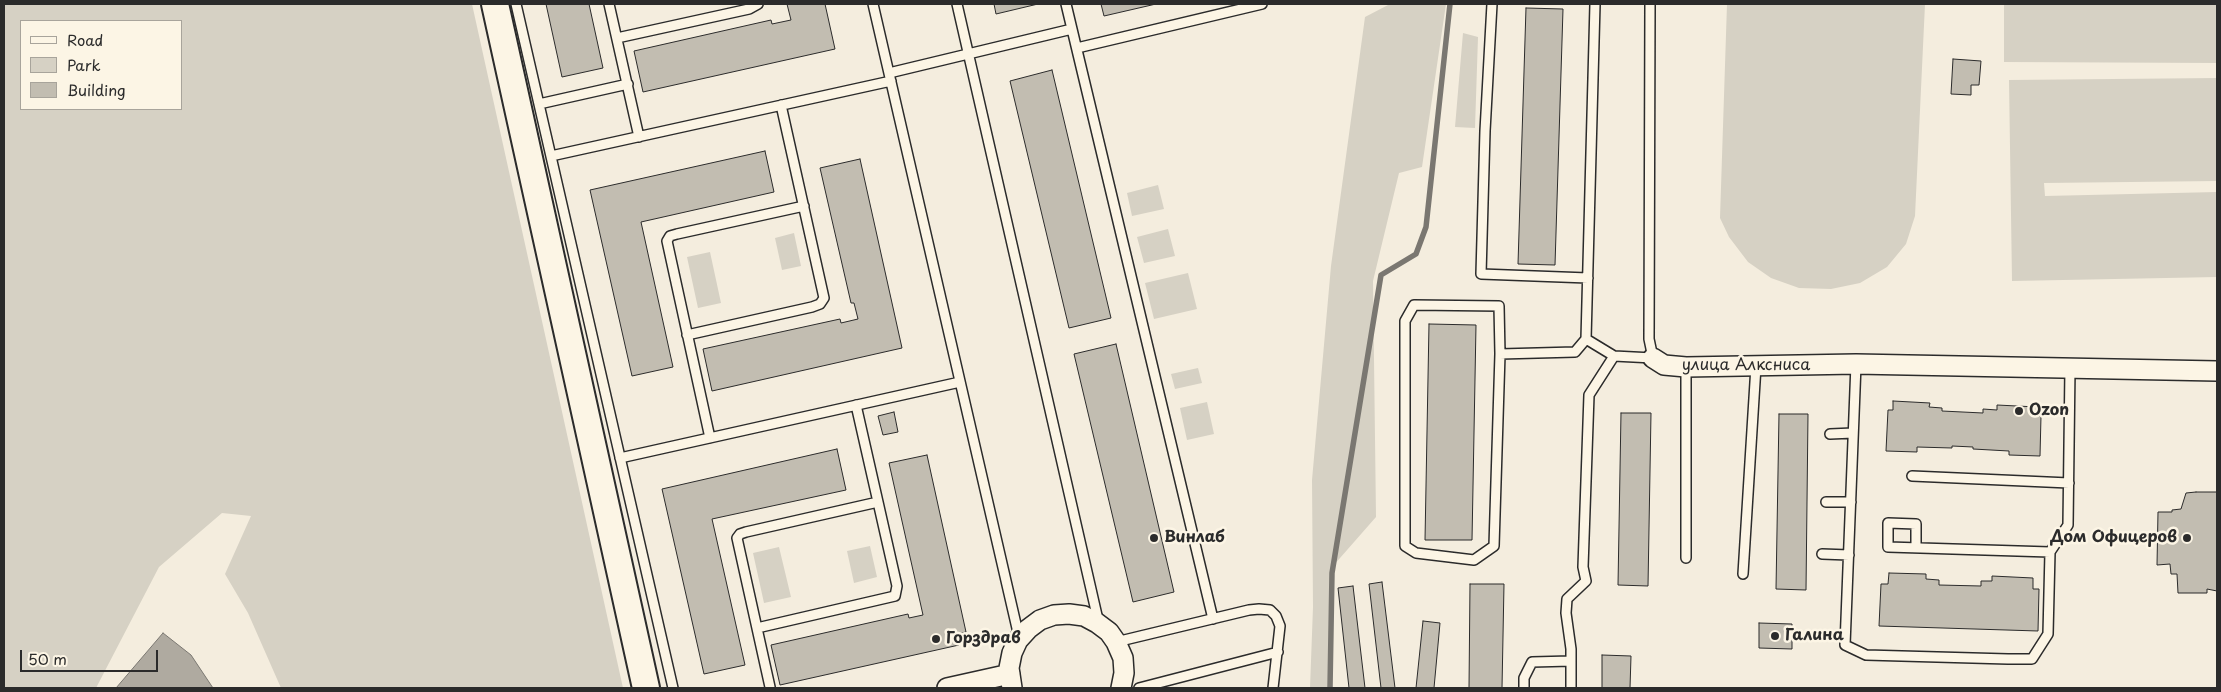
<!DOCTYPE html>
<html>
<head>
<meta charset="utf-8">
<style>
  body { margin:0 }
  #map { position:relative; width:2221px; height:692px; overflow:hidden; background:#f4edde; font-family:"Playpen Sans",sans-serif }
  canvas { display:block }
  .frame { position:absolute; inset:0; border:5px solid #2b2b2b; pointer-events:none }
  .legend { position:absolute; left:20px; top:20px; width:162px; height:90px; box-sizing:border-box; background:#fcf5e5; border:1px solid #a8a49b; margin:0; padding:6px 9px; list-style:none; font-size:15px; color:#2b2b2b }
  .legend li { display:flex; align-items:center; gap:10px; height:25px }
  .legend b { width:25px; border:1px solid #a8a49b }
  .scale { position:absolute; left:20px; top:650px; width:138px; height:22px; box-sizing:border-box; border:2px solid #2b2b2b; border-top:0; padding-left:6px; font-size:15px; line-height:18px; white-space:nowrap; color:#2b2b2b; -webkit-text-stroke:4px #fcf5e5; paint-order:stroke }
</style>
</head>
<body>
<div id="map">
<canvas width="2221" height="692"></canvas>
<div class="frame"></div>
<ul class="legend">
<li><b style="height:6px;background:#fcf5e5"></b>Road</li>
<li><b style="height:14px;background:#d6d1c4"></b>Park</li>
<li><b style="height:14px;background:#c2bdb1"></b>Building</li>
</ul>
<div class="scale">50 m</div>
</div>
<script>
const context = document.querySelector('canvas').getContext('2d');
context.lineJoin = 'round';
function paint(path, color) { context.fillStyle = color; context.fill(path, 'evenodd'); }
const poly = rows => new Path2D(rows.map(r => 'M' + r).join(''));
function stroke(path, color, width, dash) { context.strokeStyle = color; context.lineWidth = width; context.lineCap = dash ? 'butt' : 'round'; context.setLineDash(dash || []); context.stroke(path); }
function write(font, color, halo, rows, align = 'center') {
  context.font = font + ' "Playpen Sans",sans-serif'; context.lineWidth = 5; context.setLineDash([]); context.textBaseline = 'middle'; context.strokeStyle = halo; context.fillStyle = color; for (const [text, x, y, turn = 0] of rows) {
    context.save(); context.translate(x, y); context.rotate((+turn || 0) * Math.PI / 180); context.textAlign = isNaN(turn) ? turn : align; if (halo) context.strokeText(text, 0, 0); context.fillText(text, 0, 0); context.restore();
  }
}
paint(poly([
  [4,4,472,4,623,688,281,688,248,613,225,574,251,516,222,513,159,567,96,688,4,688],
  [21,21,181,21,181,109,21,109],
  [1390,4,1446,4,1422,167,1399,173,1373,281,1376,517,1333,566,1328,688,1310,688,1313,607,1312,480,1331,266,1365,17],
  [1727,4,1925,4,1915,216,1906,244,1887,267,1860,283,1831,289,1799,288,1771,278,1748,262,1729,237,1720,218],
  [2004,4,2217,4,2217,63,2004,62],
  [1463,33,1478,37,1475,128,1455,127],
  [2217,78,2217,181,2044,183,2045,196,2217,192,2217,277,2012,281,2009,80],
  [1158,185,1164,209,1132,216,1127,193],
  [1168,229,1175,256,1144,263,1137,237],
  [794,233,801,266,782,270,775,238],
  [710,252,721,303,698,308,687,257],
  [1188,273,1197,309,1154,319,1145,283],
  [1198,368,1202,383,1175,389,1171,374],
  [1207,402,1214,434,1187,440,1180,408],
  [870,546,877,577,854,583,847,551],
  [779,547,791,597,764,603,753,553]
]), '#d6d1c4');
const water = poly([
  [163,633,191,655,213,688,116,688,163,633]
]);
paint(water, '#afaaa0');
stroke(water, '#7a7771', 1);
stroke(poly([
  [1330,688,1332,573,1381,275,1416,254,1426,227,1450,4]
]), '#7a7771', 5.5);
const building = poly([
  [546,4,589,4,603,68,562,77,546,4],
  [787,4,825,4,835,49,643,92,634,51,771,20,772,24,791,20,787,4],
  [994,4,1038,4,996,14,994,4],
  [1101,4,1156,4,1104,16,1101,4],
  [1526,8,1563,9,1555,265,1518,264,1526,8],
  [1953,59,1981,61,1979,85,1971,85,1971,95,1951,94,1953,59],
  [1052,70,1111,318,1069,328,1010,81,1052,70],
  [765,151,774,192,641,222,673,367,632,376,590,190,765,151],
  [860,159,902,348,712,391,703,349,840,319,841,323,858,319,854,303,851,303,820,168,860,159],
  [1429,324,1476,325,1472,540,1425,540,1429,324],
  [1116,344,1174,592,1133,602,1074,354,1116,344],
  [1893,401,1930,403,1929,407,1942,408,1942,411,1983,413,1983,409,1997,410,1997,405,2037,407,2036,415,2041,416,2040,456,2009,455,2009,451,1973,449,1973,447,1952,446,1952,448,1917,447,1917,452,1886,451,1888,410,1893,410,1893,401],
  [894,412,898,432,883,435,878,416,894,412],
  [1621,413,1651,413,1648,586,1618,585,1621,413],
  [1779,414,1808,414,1806,590,1776,589,1779,414],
  [837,449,846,490,712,519,745,665,704,674,662,489,837,449],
  [927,455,966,632,957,634,959,645,780,685,771,645,908,614,909,618,923,615,889,463,927,455],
  [2196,492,2217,492,2217,591,2207,589,2207,593,2178,593,2177,574,2171,574,2170,564,2157,565,2158,512,2172,512,2172,510,2181,509,2186,493,2196,492],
  [1889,573,1926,574,1926,579,1939,580,1939,585,1981,586,1981,581,1992,581,1992,576,2033,578,2033,589,2039,589,2038,631,1879,626,1881,584,1888,584,1889,573],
  [1382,582,1395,688,1381,688,1369,584,1382,582],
  [1470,584,1504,584,1502,688,1469,688,1470,584],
  [1353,586,1365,688,1349,688,1338,588,1353,586],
  [1423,621,1440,623,1434,688,1416,688,1423,621],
  [1759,623,1792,624,1792,649,1759,648,1759,623],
  [1602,655,1631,656,1630,688,1602,688,1602,655]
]);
paint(building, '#c2bdb1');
stroke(building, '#2b2b2b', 1);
const lane = poly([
  [516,4,673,688],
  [609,4,639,137],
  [873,4,1019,637],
  [957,4,1099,624],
  [1066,4,1213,619],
  [1492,4,1485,131,1481,274,1588,278],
  [1595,4,1586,339,1614,356,1653,358,1649,339,1650,4],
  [617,38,749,9,758,4],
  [1077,48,1262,4],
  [889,73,1072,29],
  [539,104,628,84],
  [551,156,891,81],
  [687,335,812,307,820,304,824,298,781,105],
  [1500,354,1499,306,1414,305,1405,321,1405,546,1416,553,1474,560,1494,546,1500,354,1575,352,1586,339],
  [1856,364,1845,645,1866,655,2008,659,2032,659,2048,634,2050,552,2068,525,2070,368],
  [1830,434,1853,433],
  [710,438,667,241,670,236,677,234,804,206],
  [620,458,960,382],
  [1912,476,2069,483],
  [1826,502,1851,502],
  [1916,547,1916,524,1888,523,1888,547,2050,552],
  [1822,554,1849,555],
  [1686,558,1686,367],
  [1743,574,1756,366],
  [757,628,895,596,897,586,878,502],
  [1116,642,1249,610,1259,609,1270,610,1276,616,1280,626,1273,688],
  [770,687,737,538,740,534,746,532,878,502,856,405],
  [1139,688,1278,652],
  [1524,688,1524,678,1532,662,1571,661],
  [1571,688,1571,649,1566,613,1567,599,1586,581,1583,567,1589,395,1614,356]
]);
const street = poly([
  [1653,358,1664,365,1686,367,1856,364,2217,371],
  [947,688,1010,674],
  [1012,688,1009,668,1012,653,1018,640,1028,629,1040,620,1054,615,1069,614,1084,616,1097,623,1109,632,1116,642,1123,658,1124,673,1121,688]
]);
const secondary = poly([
  [495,4,646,688]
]);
stroke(lane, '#2b2b2b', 12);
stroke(street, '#2b2b2b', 22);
stroke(secondary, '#2b2b2b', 30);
stroke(lane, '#fcf5e5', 9);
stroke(street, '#fcf5e5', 19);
stroke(secondary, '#fcf5e5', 26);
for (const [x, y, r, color] of [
  [2019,411,5,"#2b2b2b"],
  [1154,538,5,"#2b2b2b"],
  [2187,538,5,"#2b2b2b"],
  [1775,636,5,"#2b2b2b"],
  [936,639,5,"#2b2b2b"]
]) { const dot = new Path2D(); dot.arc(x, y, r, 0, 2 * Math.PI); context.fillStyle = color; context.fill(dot); stroke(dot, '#fcf5e5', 2); }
write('16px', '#2b2b2b', '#fcf5e5', [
  ["улица Алксниса",1746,366]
]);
write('bold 16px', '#2b2b2b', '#fcf5e5', [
  ["Ozon",2029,411],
  ["Винлаб",1164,538],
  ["Дом Офицеров",2177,538,"right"],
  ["Галина",1785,636],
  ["Горздрав",946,639]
], 'left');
</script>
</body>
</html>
